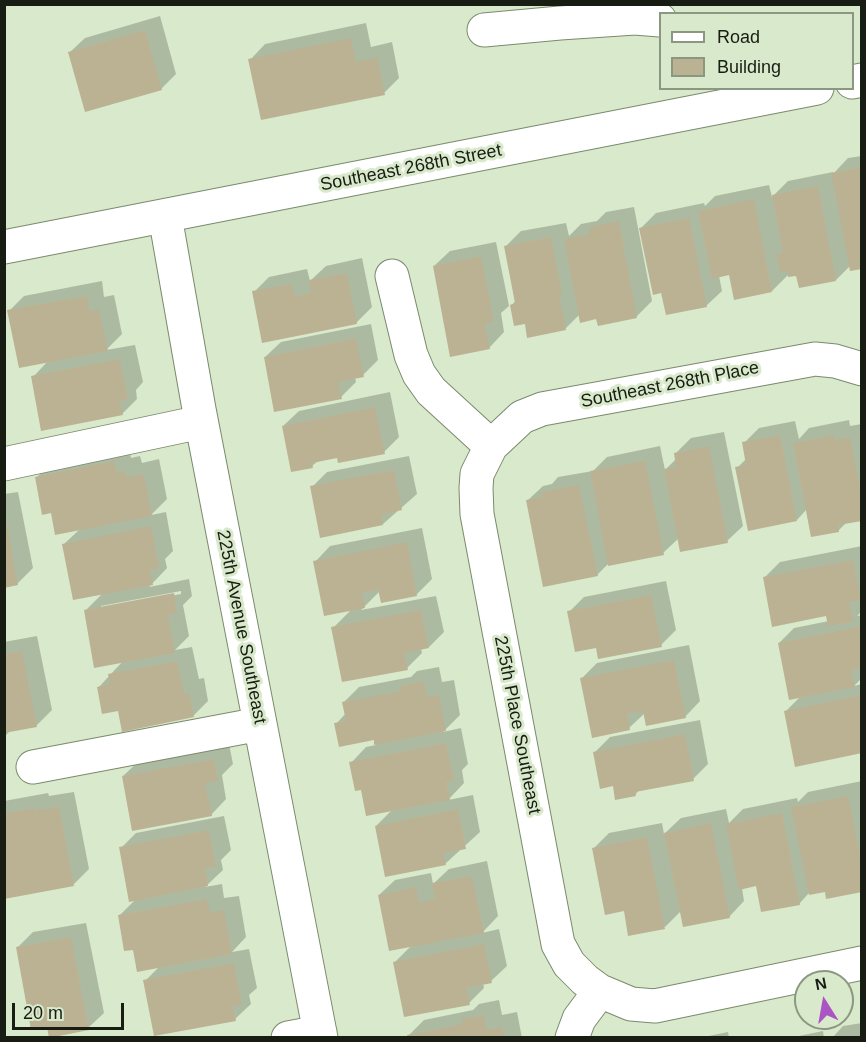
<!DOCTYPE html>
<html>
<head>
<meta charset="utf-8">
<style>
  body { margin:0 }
  #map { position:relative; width:866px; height:1042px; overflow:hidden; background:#d9e9cb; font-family:Arial,sans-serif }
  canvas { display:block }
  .frame { position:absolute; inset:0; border:6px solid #181d13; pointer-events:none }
  .legend { position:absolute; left:659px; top:12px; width:195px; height:78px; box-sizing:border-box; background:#d9e9cb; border:2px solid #8c9781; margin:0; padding:8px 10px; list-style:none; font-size:18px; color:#181d13 }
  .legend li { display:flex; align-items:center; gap:12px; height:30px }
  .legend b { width:30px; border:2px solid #8c9781 }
  .north { position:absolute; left:794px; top:970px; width:60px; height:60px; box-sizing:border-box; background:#d9e9cb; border:2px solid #8c9781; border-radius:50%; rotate:349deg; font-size:16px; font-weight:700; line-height:24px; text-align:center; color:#181d13 }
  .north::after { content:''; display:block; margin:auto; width:21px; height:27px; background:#aa55c3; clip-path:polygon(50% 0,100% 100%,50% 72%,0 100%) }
  .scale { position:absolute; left:12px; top:1003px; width:112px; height:27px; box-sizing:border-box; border:3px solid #181d13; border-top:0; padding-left:8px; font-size:18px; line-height:21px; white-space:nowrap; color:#181d13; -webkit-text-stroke:4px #d9e9cb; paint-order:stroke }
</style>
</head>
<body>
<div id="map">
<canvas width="866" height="1042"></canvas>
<div class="frame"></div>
<ul class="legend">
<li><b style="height:8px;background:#fff"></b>Road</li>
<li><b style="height:16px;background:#bab293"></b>Building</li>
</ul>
<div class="north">N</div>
<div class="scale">20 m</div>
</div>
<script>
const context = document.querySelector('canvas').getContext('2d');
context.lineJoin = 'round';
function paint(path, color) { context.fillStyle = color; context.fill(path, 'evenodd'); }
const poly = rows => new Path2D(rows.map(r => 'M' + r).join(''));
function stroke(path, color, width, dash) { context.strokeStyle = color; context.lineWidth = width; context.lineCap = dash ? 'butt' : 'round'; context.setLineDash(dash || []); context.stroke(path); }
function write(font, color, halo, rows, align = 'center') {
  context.font = font + ' Arial,sans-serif'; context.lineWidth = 6; context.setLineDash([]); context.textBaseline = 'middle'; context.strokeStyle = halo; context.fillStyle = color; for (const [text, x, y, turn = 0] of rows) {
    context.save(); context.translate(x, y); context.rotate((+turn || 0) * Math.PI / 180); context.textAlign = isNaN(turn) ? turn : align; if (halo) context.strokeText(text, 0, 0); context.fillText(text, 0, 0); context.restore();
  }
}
paint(poly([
  [160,16,176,74,161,89,69,53,85,38],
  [366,23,371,47,392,42,399,78,384,93,250,60,265,44],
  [862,156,862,267,851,265,836,280,789,274,772,291,730,274,719,276,722,291,706,306,663,291,641,228,656,213,704,203,705,206,715,196,769,185,772,197,788,181,833,172,833,174,848,158],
  [634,207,652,301,637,316,598,318,580,314,565,329,526,322,512,305,516,300,505,247,521,231,566,223,569,236,581,224,597,221,606,212],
  [496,242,509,306,501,313,504,332,489,348,434,266,450,251],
  [362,258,372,307,356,323,254,292,269,277,307,269,310,281,326,266],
  [102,281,104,297,114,295,122,334,106,350,135,345,143,382,136,390,137,399,122,414,33,377,48,361,9,311,24,296],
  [371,324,378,360,363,375,355,377,356,382,341,397,265,357,281,342],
  [390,392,399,437,384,452,338,457,318,461,312,466,283,426,299,411],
  [849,420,850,426,862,424,862,519,847,522,838,531,807,509,797,520,737,468,747,458,744,443,759,428,795,421,799,439,809,428],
  [724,432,743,526,727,541,679,538,663,553,609,563,597,575,527,501,543,486,552,484,558,477,593,471,607,457,660,446,665,470,676,459,675,454,691,438],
  [129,447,131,458,140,456,142,463,159,459,167,499,151,515,166,512,173,551,165,559,167,568,149,587,189,579,192,596,183,605,189,636,175,650,192,647,199,679,204,678,208,701,193,716,119,709,99,687,123,661,85,611,103,593,64,544,80,529,52,511,37,477,52,462],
  [181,591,181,594,101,609,101,606],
  [409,456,417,494,383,524,312,487,327,472],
  [18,492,33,568,17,584,4,586,4,494],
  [422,528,432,579,417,594,380,591,361,610,436,596,444,632,429,647,421,648,422,653,407,668,333,628,352,609,315,562,330,546],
  [862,546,862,611,857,616,862,615,862,678,854,686,862,684,862,752,786,711,801,696,779,643,794,628,829,621,827,614,764,578,780,562],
  [666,581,676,630,661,645,597,646,569,612,584,597],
  [37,636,52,710,36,726,11,730,4,737,4,642],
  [689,645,700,701,685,717,645,713,629,728,582,678,597,663],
  [439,667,442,682,454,680,460,715,443,732,461,728,468,764,462,770,464,783,448,800,473,795,480,832,445,864,376,826,392,810,362,788,351,763,366,747,376,745,375,738,336,724,346,713,344,702,359,687,411,677,417,671],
  [700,720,708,764,693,779,640,789,635,795,614,784,595,752,610,737],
  [229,744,233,764,222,775,226,799,211,815,123,776,139,761],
  [862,781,862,891,826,890,809,893,799,904,757,884,742,888,744,901,729,917,681,911,665,927,625,910,594,848,609,833,662,823,664,834,681,818,726,809,729,823,743,809,797,798,798,802,808,792],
  [74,792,89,869,74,884,4,897,4,801,48,793,49,796],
  [224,816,231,850,221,860,223,870,205,887,222,884,224,898,239,896,246,937,232,952,249,949,257,988,249,995,251,1004,235,1019,145,981,160,966,134,948,119,916,136,899,121,848,136,833],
  [487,861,498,916,482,933,499,929,507,966,491,981,483,983,484,988,469,1003,395,962,412,945,379,895,395,880,431,873,433,884,449,869],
  [86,923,104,1013,88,1028,48,1025,17,948,33,932],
  [499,1000,502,1015,517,1012,522,1038,409,1038,409,1035,424,1020,473,1010,479,1004],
  [862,1023,862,1038,832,1038,843,1026],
  [823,1031,824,1038,789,1038],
  [728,1032,729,1038,699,1038]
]), '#0003');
paint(poly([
  [145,30,162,90,85,112,68,52],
  [351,38,356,62,377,57,385,95,261,120,248,59],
  [862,167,862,269,850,271,831,173],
  [818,186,836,281,799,288,796,276,788,277,787,271,780,272,776,254,783,253,772,195],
  [754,199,772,292,734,300,729,275,712,279,698,211],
  [689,218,707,307,666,315,661,293,653,295,639,228],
  [619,221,637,318,598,326,596,319,580,323,564,239,590,234,589,227],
  [551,237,562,293,559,294,566,330,527,338,525,324,514,326,510,305,515,303,504,246],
  [481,256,494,322,485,324,490,349,450,357,433,266],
  [347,273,357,324,262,343,252,291,292,284,295,296,311,293,309,280],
  [87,296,90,311,99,309,108,351,19,368,7,310],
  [356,338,364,377,338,382,342,399,274,412,264,357],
  [120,359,128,399,120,401,123,415,41,431,31,376],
  [375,407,385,454,338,463,337,458,312,463,313,468,291,472,282,426],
  [780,435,797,521,748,531,735,467,746,465,742,442],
  [834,435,835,440,850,437,862,497,862,521,838,525,839,532,811,537,793,443],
  [709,446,728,543,680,552,664,469,676,467,674,453],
  [114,461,116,472,125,471,127,477,144,474,152,516,55,535,51,513,42,515,35,477],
  [645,461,664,555,608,566,590,471],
  [394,470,402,510,381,515,383,525,320,538,310,486],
  [579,485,598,576,543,587,526,500,542,497,541,492],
  [6,519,18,585,4,588,4,520],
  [151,526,159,568,150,570,153,585,73,600,62,544],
  [407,542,417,596,381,603,378,589,362,593,365,608,324,616,313,561],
  [853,560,861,600,849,602,853,622,828,626,826,616,772,627,763,577],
  [174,593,177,613,168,615,175,653,94,668,84,610],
  [651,595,662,647,598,659,596,648,575,652,567,611],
  [421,610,429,648,404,653,408,670,342,682,331,627],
  [862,626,862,668,851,670,855,687,789,700,778,643],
  [22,651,37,727,4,733,4,654],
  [674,660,686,718,646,726,643,711,627,714,630,730,592,738,580,678],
  [177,661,184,694,189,692,194,717,122,732,118,711,102,714,97,687,110,684,108,674],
  [424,681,427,697,439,695,446,731,374,745,374,740,339,747,334,723,346,721,342,702,401,691,400,686],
  [862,695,862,753,795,767,784,711],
  [685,734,694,781,635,792,636,796,615,800,613,786,600,789,593,752],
  [446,743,454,780,446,782,450,800,366,816,361,790,355,791,349,762],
  [214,759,218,781,205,783,212,816,132,831,122,776],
  [848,796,862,864,862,892,826,899,825,892,809,895,791,807],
  [59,806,74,886,4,899,4,813,34,808,34,811],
  [458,809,466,849,443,853,446,865,385,877,375,826],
  [782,813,800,905,761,912,756,886,739,890,726,824],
  [711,823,730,918,683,927,664,833],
  [209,830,216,866,205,869,208,886,129,902,119,847],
  [647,837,665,929,628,936,624,911,605,915,592,848],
  [472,876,484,933,389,951,378,895,416,887,419,902,435,899,432,883],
  [207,899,210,913,224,910,232,954,137,972,133,950,124,951,118,915],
  [71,937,89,1030,49,1038,47,1027,31,1030,16,947],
  [484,944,492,983,466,988,470,1005,404,1017,393,962],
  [234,963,242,1005,233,1006,236,1021,154,1036,143,980],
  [484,1015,487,1030,502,1027,504,1038,408,1038,407,1035,463,1024,462,1019]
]), '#bab293');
const minor = poly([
  [484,30,560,23,635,18,660,20],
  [852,82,862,80],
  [165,216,199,409,321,1038],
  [4,247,817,88],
  [392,276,411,355,419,374,431,391,491,446],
  [862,369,835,361,815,359,542,409,522,417,491,446,477,474,476,488,477,514,558,944,569,964,585,980,600,991,631,1004,655,1006,862,963],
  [4,464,201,422],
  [33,767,260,724],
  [288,1038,320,1032],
  [572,1038,579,1019,600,991]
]);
stroke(minor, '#7b8a6e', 35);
stroke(minor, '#fff', 33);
write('18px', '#181d13', '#d9e9cb', [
  ["Southeast 268th Street",411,168,-11],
  ["Southeast 268th Place",670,385,-11],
  ["225th Avenue Southeast",241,627,79],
  ["225th Place Southeast",517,725,79]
]);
</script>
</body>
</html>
